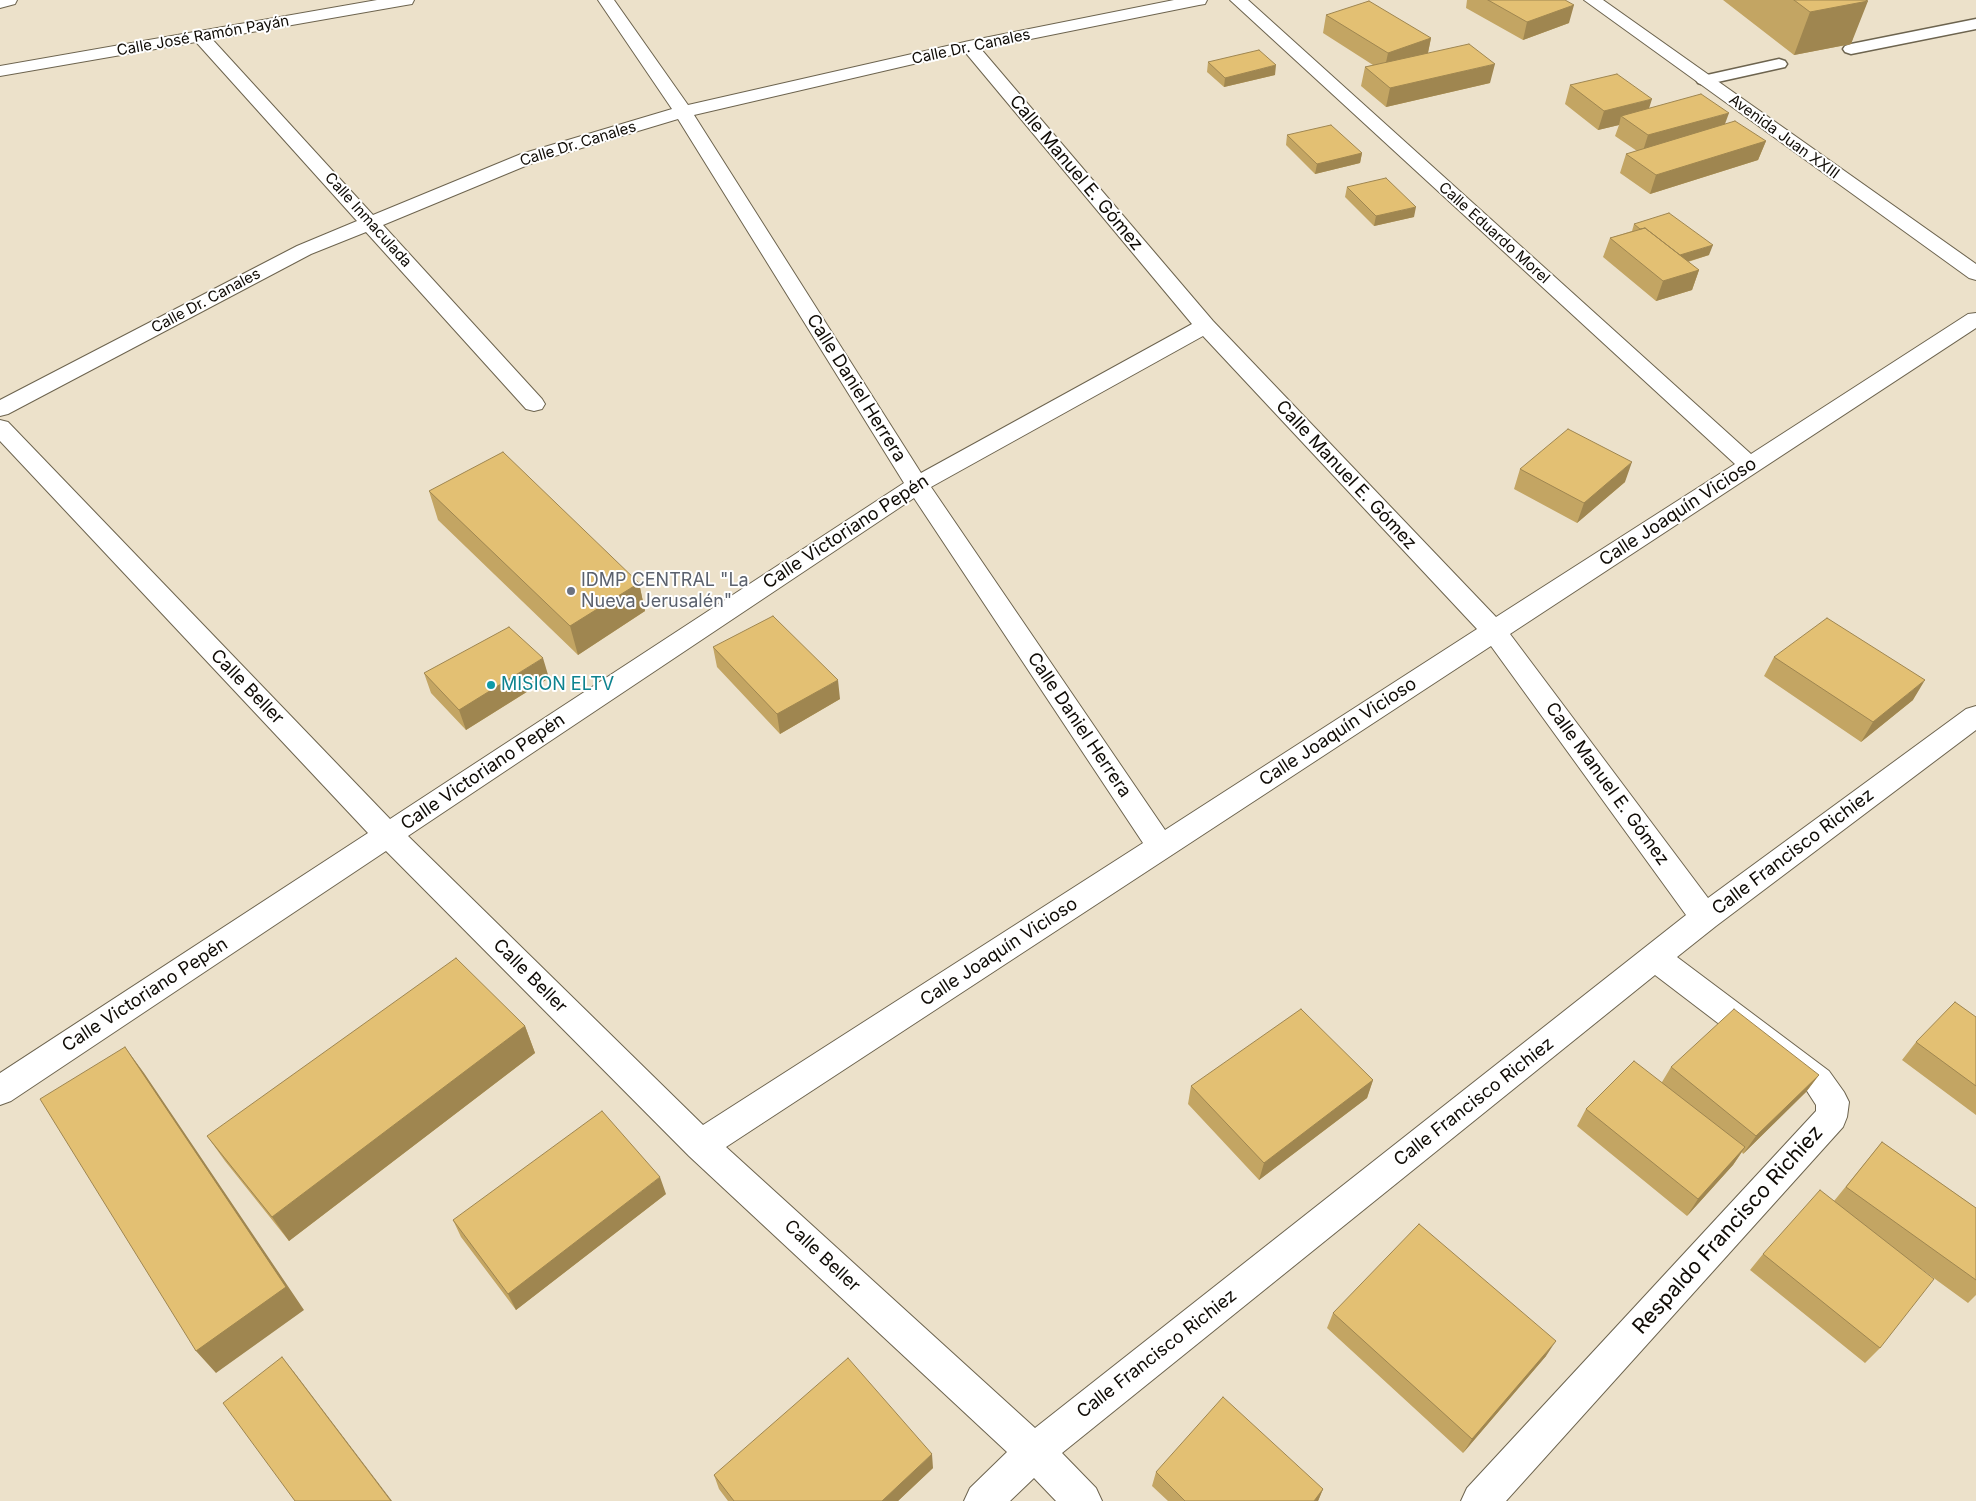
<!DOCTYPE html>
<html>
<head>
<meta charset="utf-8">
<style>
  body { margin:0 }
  canvas { display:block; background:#ece1ca }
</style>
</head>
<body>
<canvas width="1976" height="1501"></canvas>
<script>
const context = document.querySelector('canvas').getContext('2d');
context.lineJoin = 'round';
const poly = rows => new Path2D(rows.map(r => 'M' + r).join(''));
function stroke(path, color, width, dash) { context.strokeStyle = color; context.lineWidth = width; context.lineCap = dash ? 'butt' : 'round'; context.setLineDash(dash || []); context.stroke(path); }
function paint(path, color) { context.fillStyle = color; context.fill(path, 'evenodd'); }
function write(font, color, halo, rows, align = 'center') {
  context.font = font + ' Inter,sans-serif'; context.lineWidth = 4; context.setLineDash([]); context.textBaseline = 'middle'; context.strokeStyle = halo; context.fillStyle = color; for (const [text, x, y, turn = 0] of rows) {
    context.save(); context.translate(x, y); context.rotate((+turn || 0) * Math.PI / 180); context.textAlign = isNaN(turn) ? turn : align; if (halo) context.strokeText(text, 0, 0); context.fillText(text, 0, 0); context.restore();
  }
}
const lane = poly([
  [1976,19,1976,29,1851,54,1845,52,1843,49,1845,46,1851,44,1976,19],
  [1779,59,1785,61,1787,64,1785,67,1704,85,1698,83,1696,80,1698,77,1779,59]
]);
const street = poly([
  [377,0,414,0,412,4,406,5,212,39,373,215,521,154,672,109,598,0,614,0,688,105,969,41,1174,0,1207,0,1205,4,1199,5,981,49,1213,321,1496,617,1735,464,1230,0,1248,0,1751,454,1968,314,1976,313,1976,328,1510,634,1708,898,1966,709,1976,706,1976,730,1716,926,1677,957,1829,1071,1844,1092,1849,1102,1847,1117,1843,1127,1506,1501,1461,1501,1467,1488,1816,1111,1816,1105,1807,1091,1655,975,1062,1453,1096,1488,1102,1501,1056,1501,1034,1478,1010,1501,964,1501,970,1488,1007,1452,689,1156,386,851,11,1101,0,1105,0,1073,368,833,0,441,0,420,8,422,390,819,904,483,678,119,535,162,383,225,542,399,545,404,542,409,534,411,526,409,366,232,311,254,8,414,0,416,0,400,297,246,357,221,196,42,0,76,0,66,377,0],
  [965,52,1192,324,921,473,694,115,965,52],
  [1203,336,1477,629,1165,830,931,487,1203,336],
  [914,498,1143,843,703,1125,408,836,914,498],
  [1491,646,1686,915,1035,1428,726,1147,1491,646]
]);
const secondary = poly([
  [0,0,17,0,15,4,0,8,0,0],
  [1584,0,1603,0,1976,264,1976,280,1969,278,1584,0]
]);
stroke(lane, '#6d644f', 3);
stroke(street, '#6d644f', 2);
stroke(secondary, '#6d644f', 2);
paint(lane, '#fff');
paint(street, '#fff');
paint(secondary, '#fff');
paint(poly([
  [1467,0,1565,0,1569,23,1523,40,1466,8],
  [1723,0,1865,0,1851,44,1794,55],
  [1326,15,1431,38,1428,53,1490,83,1386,107,1361,86,1365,67,1373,65,1323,33],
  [1208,62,1275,75,1224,87,1207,72],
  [1570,85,1649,109,1725,124,1766,141,1758,160,1650,194,1620,173,1626,154,1637,151,1615,136,1619,125,1598,130,1565,104],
  [1287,135,1362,153,1360,163,1315,174,1286,145],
  [1347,187,1414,217,1374,226,1345,197],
  [1634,224,1709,255,1688,262,1699,270,1692,290,1656,301,1603,257,1610,238,1632,231],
  [1520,469,1625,482,1577,523,1514,489],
  [429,491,639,583,645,611,578,655,438,520],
  [713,647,840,699,780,734,717,667],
  [1774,657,1913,700,1861,742,1764,676],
  [424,673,549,678,466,730,431,693],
  [1976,1017,1976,1115,1902,1060,1916,1042],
  [525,1026,535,1053,289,1241,225,1161,207,1136],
  [1671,1067,1819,1075,1806,1092,1743,1154,1742,1152,1733,1165,1687,1216,1577,1126,1586,1109,1662,1082],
  [1373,1080,1367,1098,1259,1180,1188,1104,1191,1086],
  [1882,1142,1976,1208,1976,1295,1968,1303,1920,1268,1880,1348,1865,1363,1750,1270,1763,1254,1834,1201],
  [666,1194,516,1310,461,1237,453,1220],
  [1333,1313,1546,1356,1463,1453,1327,1328],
  [933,1468,898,1501,728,1501,719,1489,714,1475],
  [1156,1472,1323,1489,1318,1501,1168,1501,1152,1486]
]), '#c3a563');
paint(poly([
  [1868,1,1851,44,1794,55,1810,12],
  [1574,5,1569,23,1523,40,1527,22],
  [1431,38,1427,57,1384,72,1388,53],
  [1495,64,1490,83,1386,107,1390,88],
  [1276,65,1275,75,1224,87,1225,78],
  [1652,99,1646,118,1621,116,1619,125,1598,130,1604,111],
  [1729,113,1722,132,1642,154,1648,135],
  [1766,141,1758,160,1650,194,1656,175],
  [1362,153,1360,163,1315,174,1317,164],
  [1416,207,1414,217,1374,226,1376,216],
  [1713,245,1709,255,1673,266,1677,256],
  [1699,270,1692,290,1656,301,1663,281],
  [1632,462,1625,482,1577,523,1584,503],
  [639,583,645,611,578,655,570,626],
  [543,658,549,678,466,730,459,710],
  [838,680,840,699,780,734,777,714],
  [1925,680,1913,700,1861,742,1873,722],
  [525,1026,535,1053,289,1241,272,1217],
  [125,1047,144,1073,304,1310,216,1373,196,1351],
  [1819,1075,1806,1092,1743,1154,1756,1136],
  [1373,1080,1367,1098,1259,1180,1264,1163],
  [1745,1147,1733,1165,1687,1216,1698,1199],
  [660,1177,666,1194,516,1310,508,1294],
  [1556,1341,1546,1356,1463,1453,1472,1439],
  [282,1357,294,1372,392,1501,391,1501],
  [932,1454,933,1468,898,1501,882,1501],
  [1323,1489,1318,1501,1314,1501]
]), '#9f8650');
const building = poly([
  [1488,0,1565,0,1574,5,1527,22,1488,0],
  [1794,0,1865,0,1868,1,1810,12,1794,0],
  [1369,1,1431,38,1388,53,1326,15,1369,1],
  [1469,44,1495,64,1390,88,1365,67,1469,44],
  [1259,50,1276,65,1225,78,1208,62,1259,50],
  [1617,74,1652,99,1604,111,1570,85,1617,74],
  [1701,94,1729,113,1648,135,1621,116,1701,94],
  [1735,121,1766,141,1656,175,1626,154,1735,121],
  [1331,125,1362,153,1317,164,1287,135,1331,125],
  [1386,178,1416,207,1376,216,1347,187,1386,178],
  [1669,213,1713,245,1680,255,1645,228,1640,229,1634,224,1669,213],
  [1645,228,1699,270,1663,281,1610,238,1645,228],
  [1568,429,1632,462,1584,503,1520,469,1568,429],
  [503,452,639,583,570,626,429,491,503,452],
  [773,616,838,680,777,714,713,647,773,616],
  [1827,618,1925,680,1873,722,1774,657,1827,618],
  [509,627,543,658,459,710,424,673,509,627],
  [456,958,525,1026,272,1217,207,1136,456,958],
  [1955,1002,1976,1017,1976,1086,1916,1042,1955,1002],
  [1301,1009,1373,1080,1264,1163,1191,1086,1301,1009],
  [1734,1009,1819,1075,1756,1136,1671,1067,1734,1009],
  [125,1047,286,1287,196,1351,40,1099,125,1047],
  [1634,1061,1745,1147,1698,1199,1586,1109,1634,1061],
  [602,1111,660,1177,508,1294,453,1220,602,1111],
  [1882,1142,1976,1208,1976,1280,1846,1187,1882,1142],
  [1820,1190,1934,1279,1880,1348,1763,1254,1820,1190],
  [1419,1224,1556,1341,1472,1439,1333,1313,1419,1224],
  [282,1357,391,1501,295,1501,223,1403,282,1357],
  [848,1358,932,1454,882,1501,734,1501,714,1475,848,1358],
  [1223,1397,1323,1489,1314,1501,1185,1501,1156,1472,1223,1397]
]);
paint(building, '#e3c073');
stroke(building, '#9f8650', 1);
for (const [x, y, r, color] of [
  [571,591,5,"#6b7280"],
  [491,685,5,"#0f9aa8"]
]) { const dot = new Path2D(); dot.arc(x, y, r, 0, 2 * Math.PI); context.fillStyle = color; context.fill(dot); stroke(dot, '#fff', 2); }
write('15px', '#0f0b05', '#fff', [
  ["Calle José Ramón Payán",203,36,-10],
  ["Calle Dr. Canales",971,47,-12],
  ["Avenida Juan XXIII",1784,137,36],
  ["Calle Dr. Canales",578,144,-17],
  ["Calle Inmaculada",368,220,48],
  ["Calle Eduardo Morel",1494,233,42],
  ["Calle Dr. Canales",206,301,-28]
]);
write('18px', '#0f0b05', '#fff', [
  ["Calle Manuel E. Gómez",1076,173,50],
  ["Calle Daniel Herrera",856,388,58],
  ["Calle Manuel E. Gómez",1346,475,47],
  ["Calle Joaquín Vicioso",1678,512,-33],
  ["Calle Victoriano Pepén",846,532,-33],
  ["Calle Beller",247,687,46],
  ["Calle Daniel Herrera",1079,725,56],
  ["Calle Joaquín Vicioso",1338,732,-33],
  ["Calle Victoriano Pepén",483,772,-34],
  ["Calle Manuel E. Gómez",1607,784,54],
  ["Calle Francisco Richiez",1793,852,-37],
  ["Calle Joaquín Vicioso",999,952,-33],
  ["Calle Beller",530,976,45],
  ["Calle Victoriano Pepén",145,995,-33],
  ["Calle Francisco Richiez",1474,1102,-38],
  ["Calle Beller",822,1256,43],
  ["Calle Francisco Richiez",1157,1354,-38]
]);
write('18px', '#5b616d', '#fff', [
  ["IDMP CENTRAL \"La",581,581],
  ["Nueva Jerusalén\"",581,602]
], 'left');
write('18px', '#0d838f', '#fff', [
  ["MISION ELTV",501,685]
], 'left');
write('21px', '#0f0b05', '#fff', [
  ["Respaldo Francisco Richiez",1728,1230,-48]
]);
</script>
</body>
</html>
